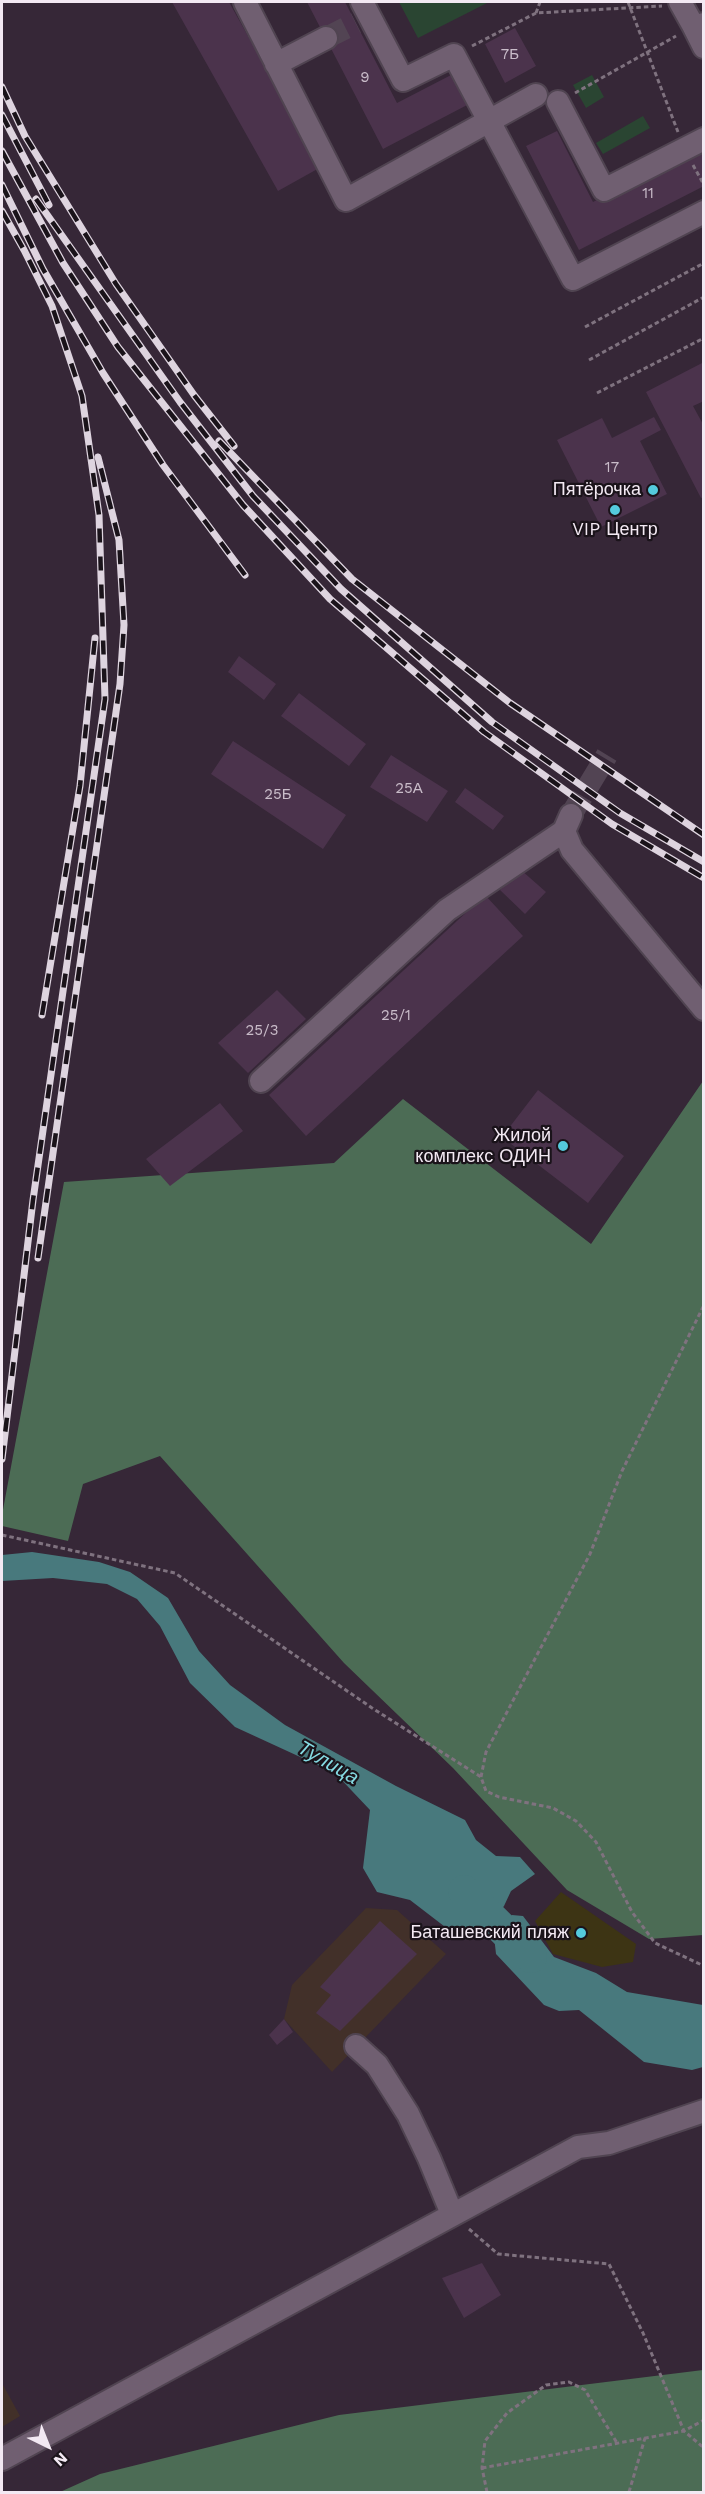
<!DOCTYPE html>
<html>
<head>
<meta charset="utf-8">
<style>
  body { margin:0 }
  #map { position:relative; width:705px; height:2494px; overflow:hidden; background:#362737; font-family:"Work Sans",sans-serif }
  canvas { display:block }
  .frame { position:absolute; inset:0; border:3px solid #f3e9f3; pointer-events:none }
  .north { position:absolute; left:18px; top:2416px; width:60px; height:60px; -webkit-text-stroke:4px #1a131a; paint-order:stroke; rotate:137deg; font-size:16px; font-weight:700; line-height:24px; text-align:center; color:#f3e9f3 }
  .north::after { content:''; display:block; margin:auto; width:21px; height:27px; background:#f3e9f3; clip-path:polygon(50% 0,100% 100%,50% 72%,0 100%) }
</style>
</head>
<body>
<div id="map">
<canvas width="705" height="2494"></canvas>
<div class="frame"></div>
<div class="north">N</div>
</div>
<script>
const context = document.querySelector('canvas').getContext('2d');
context.lineJoin = 'round';
function paint(path, color) { context.fillStyle = color; context.fill(path, 'evenodd'); }
const poly = rows => new Path2D(rows.map(r => 'M' + r).join(''));
function stroke(path, color, width, dash) { context.strokeStyle = color; context.lineWidth = width; context.lineCap = dash ? 'butt' : 'round'; context.setLineDash(dash || []); context.stroke(path); }
function write(font, color, halo, rows, align = 'center') {
  context.font = font + ' "Work Sans",sans-serif'; context.lineWidth = 4.5; context.setLineDash([]); context.textBaseline = 'middle'; context.strokeStyle = halo; context.fillStyle = color; for (const [text, x, y, turn = 0] of rows) {
    context.save(); context.translate(x, y); context.rotate((+turn || 0) * Math.PI / 180); context.textAlign = isNaN(turn) ? turn : align; if (halo) context.strokeText(text, 0, 0); context.fillText(text, 0, 0); context.restore();
  }
}
paint(poly([
  [366,1908,397,1910,446,1954,332,2072,284,2019,292,1985],
  [2,2383,20,2416,2,2427,2,2382]
]), '#423029');
paint(poly([
  [399,2,489,2,418,38],
  [592,75,604,97,586,108,573,85],
  [643,116,650,128,603,154,596,143]
]), '#2a4532');
paint(poly([
  [703,1081,703,1935,649,1939,567,1890,453,1768,344,1663,160,1456,83,1484,68,1541,2,1526,2,1515,64,1182,334,1163,403,1099,591,1244],
  [703,2370,703,2492,60,2492,100,2474,339,2415]
]), '#4c6c55');
paint(poly([
  [561,1892,636,1944,633,1962,602,1967,553,1954,535,1921]
]), '#3d3414');
paint(poly([
  [32,1552,99,1562,130,1572,168,1598,199,1651,230,1685,285,1725,396,1786,465,1820,476,1840,496,1856,520,1857,535,1874,511,1891,504,1906,485,1930,469,1938,453,1933,410,1900,377,1892,363,1868,370,1810,335,1773,235,1727,190,1683,160,1626,137,1599,107,1584,53,1578,2,1581,2,1555],
  [512,1915,523,1916,554,1957,596,1973,627,1992,703,2005,703,2067,692,2070,644,2062,579,2010,559,2011,544,2005,496,1954,494,1936]
]), '#48797d');
stroke(poly([
  [464,1891,531,1957]
]), '#48797d', 32);
paint(poly([
  [172,2,229,2,321,167,278,191],
  [307,2,345,2,397,103,453,74,469,104,383,149],
  [515,28,536,66,505,83,485,44],
  [557,131,593,202,704,145,704,186,579,250,526,146],
  [704,362,704,401,693,406,704,426,704,497,701,498,646,392],
  [654,417,661,430,640,441,667,494,601,527,557,440,602,418,612,438],
  [239,656,276,684,264,700,228,672],
  [299,693,366,744,349,766,281,716],
  [233,741,346,815,323,849,211,774],
  [391,755,448,791,427,822,370,787],
  [465,788,504,816,493,830,455,802],
  [521,870,546,892,525,914,500,890],
  [485,895,523,936,306,1136,269,1095],
  [277,990,306,1019,248,1073,218,1043],
  [538,1090,624,1156,588,1203,502,1137],
  [220,1103,243,1131,170,1186,146,1159],
  [380,1921,417,1954,340,2031,316,2013,331,1995,320,1987],
  [284,2019,293,2032,277,2045,269,2035],
  [482,2263,501,2295,464,2318,442,2278]
]), '#4b334c');
stroke(poly([
  [326,38,356,23],
  [571,815,607,755]
]), '#524453', 22, [22, 11]);
const minor = poly([
  [245,2,346,200,489,121,573,279,704,212],
  [362,2,403,80,454,55,489,121,536,95],
  [680,2,694,27],
  [704,24,694,27,704,47],
  [276,64,326,38],
  [558,102,604,190,704,139],
  [564,831,572,850,704,1009],
  [261,1081,447,910,564,831,571,815],
  [356,2046,377,2065,408,2114,429,2158,452,2214],
  [2,2459,578,2147,609,2143,704,2111]
]);
stroke(minor, '#504451', 26);
stroke(poly([
  [628,2,678,132],
  [536,13,540,2],
  [472,46,536,13,662,6],
  [575,93,676,36],
  [693,165,704,185],
  [585,327,704,263],
  [589,360,704,297],
  [597,393,704,338],
  [2,1535,175,1573,372,1708,481,1777,486,1791,499,1797,553,1808,576,1821,596,1842,632,1912,655,1943,704,1966],
  [481,1777,486,1752,590,1554,622,1471,704,1305],
  [469,2229,498,2254,609,2264,643,2333,684,2431,704,2448],
  [482,2468,684,2431,704,2420],
  [487,2492,482,2468,485,2441,507,2413,546,2385,569,2382,585,2390,617,2443],
  [629,2492,645,2438]
]), '#7f727f', 3, [4.5, 3]);
stroke(minor, '#705f71', 22);
const rail = poly([
  [2,87,25,136,116,284,194,395,234,446],
  [2,115,49,205],
  [2,151,63,263,118,347,243,505,330,599,484,732,612,824,704,878],
  [2,185,43,269,103,373,163,465,245,575],
  [36,199,180,402,253,496,341,589,492,722,620,813,704,862],
  [2,211,24,250,52,306,82,396,99,515,105,699,33,1200,2,1459],
  [219,441,352,579,510,703,704,835],
  [42,1015,80,786,95,638],
  [38,1258,120,684,124,625,119,540,98,457]
]);
stroke(rail, '#ded4df', 7);
stroke(rail, '#1a131a', 4.5, [14]);
for (const [x, y, r, color] of [
  [653,490,6,"#54cadd"],
  [615,510,6,"#54cadd"],
  [563,1146,6,"#54cadd"],
  [581,1933,6,"#54cadd"]
]) { const dot = new Path2D(); dot.arc(x, y, r, 0, 2 * Math.PI); context.fillStyle = color; context.fill(dot); stroke(dot, '#1a131a', 2); }
write('15px', '#c9bcc9', null, [
  ["7Б",510,55],
  ["9",365,78],
  ["11",648,194],
  ["17",612,468],
  ["25А",409,789],
  ["25Б",278,795],
  ["25/1",396,1016],
  ["25/3",262,1031]
]);
write('18px', '#f3e9f3', '#1a131a', [
  ["Пятёрочка",641,490],
  ["VIP Центр",615,530,"center"],
  ["Жилой",551,1136],
  ["комплекс ОДИН",551,1157],
  ["Баташевский пляж",569,1933]
], 'right');
write('italic 20px', '#85dae2', '#1a131a', [
  ["Тулица",328,1763,30]
]);
</script>
</body>
</html>
